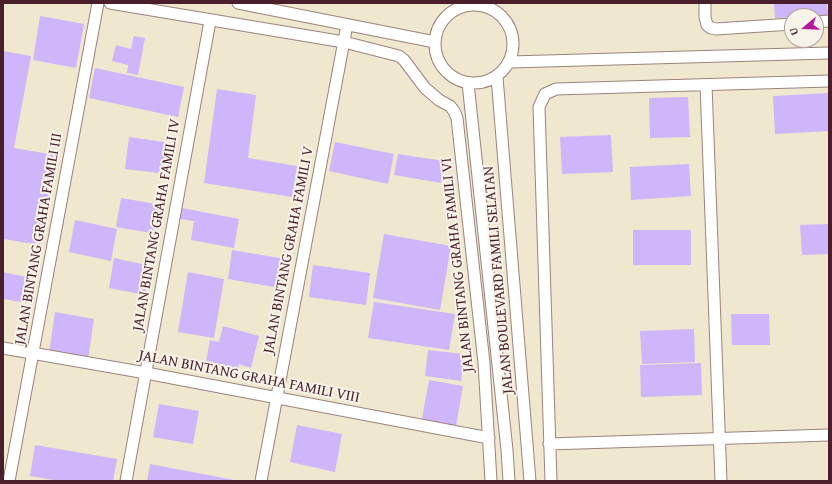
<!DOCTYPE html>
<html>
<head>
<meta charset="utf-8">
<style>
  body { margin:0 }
  #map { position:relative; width:832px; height:484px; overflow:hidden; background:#efe7ce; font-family:"Gentium Book Plus",serif }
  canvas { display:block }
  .frame { position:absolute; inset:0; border:4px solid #4a1f2b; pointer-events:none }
  .north { position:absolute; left:784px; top:8px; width:40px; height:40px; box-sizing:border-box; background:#f7f3e8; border:1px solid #b29e9c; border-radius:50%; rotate:251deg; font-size:11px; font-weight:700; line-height:16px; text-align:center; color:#4a1f2b }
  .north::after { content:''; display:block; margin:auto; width:14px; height:18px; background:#b5179e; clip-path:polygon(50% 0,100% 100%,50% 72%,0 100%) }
</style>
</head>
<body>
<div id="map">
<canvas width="832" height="484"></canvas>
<div class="frame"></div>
<div class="north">U</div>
</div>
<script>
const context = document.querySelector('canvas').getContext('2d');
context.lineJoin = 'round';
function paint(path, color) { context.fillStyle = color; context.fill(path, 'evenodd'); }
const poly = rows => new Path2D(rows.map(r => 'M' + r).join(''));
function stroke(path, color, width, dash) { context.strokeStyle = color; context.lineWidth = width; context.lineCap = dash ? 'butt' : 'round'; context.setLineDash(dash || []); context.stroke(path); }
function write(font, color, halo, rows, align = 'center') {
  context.font = font + ' "Gentium Book Plus",serif'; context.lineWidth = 4; context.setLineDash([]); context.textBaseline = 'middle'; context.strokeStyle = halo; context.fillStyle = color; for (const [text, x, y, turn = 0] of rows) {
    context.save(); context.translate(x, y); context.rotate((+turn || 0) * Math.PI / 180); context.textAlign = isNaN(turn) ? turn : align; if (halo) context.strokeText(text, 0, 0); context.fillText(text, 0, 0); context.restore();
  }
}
paint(poly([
  [774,3,827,3,828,15,775,18],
  [40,16,84,24,76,68,33,60],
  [134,36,145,38,138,75,127,73,128,65,112,61,116,45,131,49],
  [3,51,31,56,14,148,55,155,40,245,3,239],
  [95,68,184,87,178,117,89,98],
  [217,89,256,95,248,158,297,166,292,197,204,183],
  [829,93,829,131,775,134,773,96],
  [688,97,690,137,650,138,649,98],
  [611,135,613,172,562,174,560,137],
  [129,137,171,143,167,174,125,169],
  [335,142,394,154,388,184,329,171],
  [398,154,444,161,441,183,394,175],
  [689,164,691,196,631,200,630,167],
  [121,198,162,205,157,234,116,227],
  [182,208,239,219,234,248,191,240,194,221,180,219],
  [75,220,117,229,111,261,69,252],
  [828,224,829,254,802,255,800,225],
  [633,230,691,230,691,265,633,265],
  [384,234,451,246,440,310,373,298],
  [232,250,285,259,280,288,228,279],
  [114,258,151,266,145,295,109,288],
  [313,265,370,273,366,305,309,297],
  [3,272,31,278,26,303,3,299],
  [188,272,224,279,214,338,178,332],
  [374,302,455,314,449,350,368,338],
  [55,312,94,319,88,359,49,353],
  [731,314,769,314,770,345,732,345],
  [223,326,259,336,251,368,239,364,237,374,205,367,210,340,219,342],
  [694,329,695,362,642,364,640,331],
  [428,350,464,354,461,381,425,376],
  [701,363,702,395,641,397,640,365],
  [429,380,463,386,456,426,422,419],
  [159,404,199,411,193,444,153,437],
  [297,425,342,434,335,472,290,462],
  [35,445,117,459,113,481,59,481,30,476],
  [150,464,234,480,234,481,147,481]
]), '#cfb5f9');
const minor = poly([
  [110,3,344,42,399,56,404,60,425,88,439,100,450,106,454,111,457,118,484,363,491,481],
  [238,3,435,42],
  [705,3,705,17,707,25,711,28,716,29,792,24],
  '435 44a39 39 0 1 1 78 0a39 39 0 1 1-78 0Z',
  [816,22,829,21],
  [510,62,829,53],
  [497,77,530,481],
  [468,83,507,450,509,481],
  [706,85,721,481],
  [3,348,146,373,489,438],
  [549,444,829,435],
  [9,481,98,3],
  [126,481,210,21],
  [261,481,347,25],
  [551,481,539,107,545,94,556,89,829,81]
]);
stroke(minor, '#9c837c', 13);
stroke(minor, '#fff', 11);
write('15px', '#4a1f2b', '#f7f3e8', [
  ["JALAN BINTANG GRAHA FAMILI IV",157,225,-80],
  ["JALAN BINTANG GRAHA FAMILI III",39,239,-80],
  ["JALAN BINTANG GRAHA FAMILI V",289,250,-79],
  ["JALAN BINTANG GRAHA FAMILI VI",458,265,-96],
  ["JALAN BOULEVARD FAMILI SELATAN",499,280,-95],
  ["JALAN BINTANG GRAHA FAMILI VIII",249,377,11]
]);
</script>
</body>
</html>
